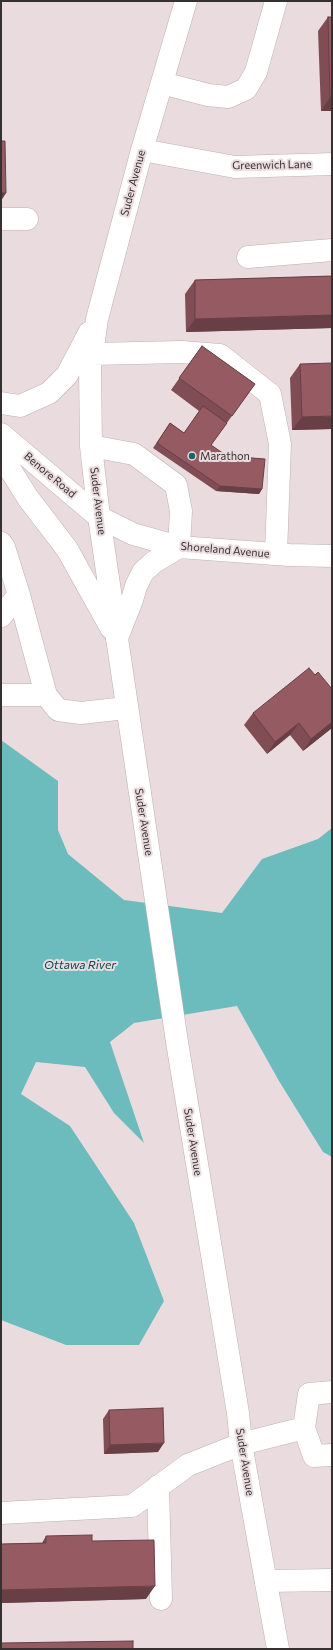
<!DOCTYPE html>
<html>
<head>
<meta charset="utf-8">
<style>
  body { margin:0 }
  #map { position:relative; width:333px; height:1650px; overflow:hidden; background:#eadcde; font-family:Commissioner,sans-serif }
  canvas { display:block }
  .frame { position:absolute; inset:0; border:2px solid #363031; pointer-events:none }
</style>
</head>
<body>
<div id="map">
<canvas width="333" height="1650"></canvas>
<div class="frame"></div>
</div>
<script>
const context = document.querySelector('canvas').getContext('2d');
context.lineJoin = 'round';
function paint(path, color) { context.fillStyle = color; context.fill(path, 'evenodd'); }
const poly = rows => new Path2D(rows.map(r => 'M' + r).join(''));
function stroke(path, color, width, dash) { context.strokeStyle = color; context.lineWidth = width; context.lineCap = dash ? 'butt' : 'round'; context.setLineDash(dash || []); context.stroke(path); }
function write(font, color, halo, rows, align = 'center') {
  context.font = font + ' Commissioner,sans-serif'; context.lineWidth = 4; context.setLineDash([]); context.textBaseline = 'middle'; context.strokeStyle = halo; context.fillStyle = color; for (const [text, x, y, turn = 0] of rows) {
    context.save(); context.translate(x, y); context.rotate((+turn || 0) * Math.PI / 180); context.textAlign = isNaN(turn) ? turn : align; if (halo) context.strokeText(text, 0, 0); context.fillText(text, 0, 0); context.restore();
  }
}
paint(poly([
  [1,740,58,781,58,830,68,854,124,900,222,913,262,859,318,839,332,828,332,1157,323,1152,279,1081,237,1006,134,1023,110,1042,144,1143,114,1113,85,1067,36,1062,21,1094,70,1126,134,1223,164,1301,139,1345,66,1345,1,1320]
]), '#6cbcbd');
const minor = poly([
  [186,1,142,150,97,319,90,368,91,446,99,517,133,534,179,547,289,555,332,556],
  [162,83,208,95,228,97,246,89,256,72,276,1],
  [142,150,235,167,332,164],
  [1,219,27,219],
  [248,257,332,250],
  [92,354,182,352,220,355,270,394,280,444,276,554],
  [1,403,20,406,49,393,67,375,89,333],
  [91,446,134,454,176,485,181,511,179,547,154,562,143,572,136,586,132,600,117,638],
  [1,543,4,547,19,595,46,695,58,710,81,713,126,708],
  [1,616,19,595],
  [1,695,46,695],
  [332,1392,309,1394,304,1428,314,1456,332,1455],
  [158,1486,161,1599],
  [1,1513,132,1506,188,1465,241,1444,304,1428],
  [266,1581,332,1580]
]);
const major = poly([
  [1,434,99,517,177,1042,238,1413,241,1444,278,1649],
  [1,455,28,498,67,549,111,628]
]);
stroke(minor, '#bdb0b1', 23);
stroke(major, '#bdb0b1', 23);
stroke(minor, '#fff', 22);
stroke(major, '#fff', 22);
paint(poly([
  [328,17,332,17,332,111,321,111,318,31],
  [332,276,332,328,186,332,185,294,195,280],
  [202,346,255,384,211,445,262,489,259,494,216,491,153,448,170,423,184,433,199,411,171,390],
  [300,364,332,429,292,430,290,378],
  [315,675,332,689,332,728,303,751,290,735,267,754,244,725,253,713],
  [109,1410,158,1452,104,1454,103,1419],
  [46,1536,92,1541,146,1599,1,1603,1,1544,42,1543]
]), '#804d54');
paint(poly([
  [330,97,332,97,332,111,321,111],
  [1,193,6,193,1,201],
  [332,315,332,328,186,332,195,319],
  [332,416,332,429,292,430,302,417],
  [220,486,262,489,259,494,216,491],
  [332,722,332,728,303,751,311,739],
  [299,723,290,735,267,754,275,742],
  [164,1443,158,1452,104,1454,110,1445],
  [155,1586,146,1599,1,1603,1,1590]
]), '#683f45');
const building = poly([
  [328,17,332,17,332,97,330,97,328,17],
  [1,141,5,141,6,193,1,193,1,141],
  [332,276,332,315,195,319,195,280,332,276],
  [202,346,255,384,232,416,179,378,202,346],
  [332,363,332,416,302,417,300,364,332,363],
  [203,406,227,423,211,445,227,456,265,459,262,489,220,486,157,443,170,423,184,433,203,406],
  [309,668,315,675,318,672,332,689,332,722,311,739,299,723,275,742,253,713,309,668],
  [163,1408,164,1443,110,1445,109,1410,163,1408],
  [92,1535,92,1541,154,1540,155,1586,1,1590,1,1544,46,1543,46,1536,92,1535],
  [133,1641,133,1649,1,1649,1,1643,133,1641]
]);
paint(building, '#955a62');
stroke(building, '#683f45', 1);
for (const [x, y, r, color] of [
  [192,456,4,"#196769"]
]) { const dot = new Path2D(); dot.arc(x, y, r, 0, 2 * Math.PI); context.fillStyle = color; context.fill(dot); stroke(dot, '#eadcde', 1.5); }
write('11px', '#363031', '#eadcde', [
  ["Greenwich Lane",272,165,-1],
  ["Suder Avenue",133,183,-75],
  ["Benore Road",50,475,40],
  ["Suder Avenue",98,501,83],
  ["Shoreland Avenue",225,550,5],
  ["Suder Avenue",144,822,81],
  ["Suder Avenue",193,1142,81],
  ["Suder Avenue",245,1462,81]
]);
write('11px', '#363031', '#eadcde', [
  ["Marathon",200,456]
], 'left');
write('italic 12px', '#004d4f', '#eadcde', [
  ["Ottawa River",80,965]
]);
</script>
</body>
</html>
